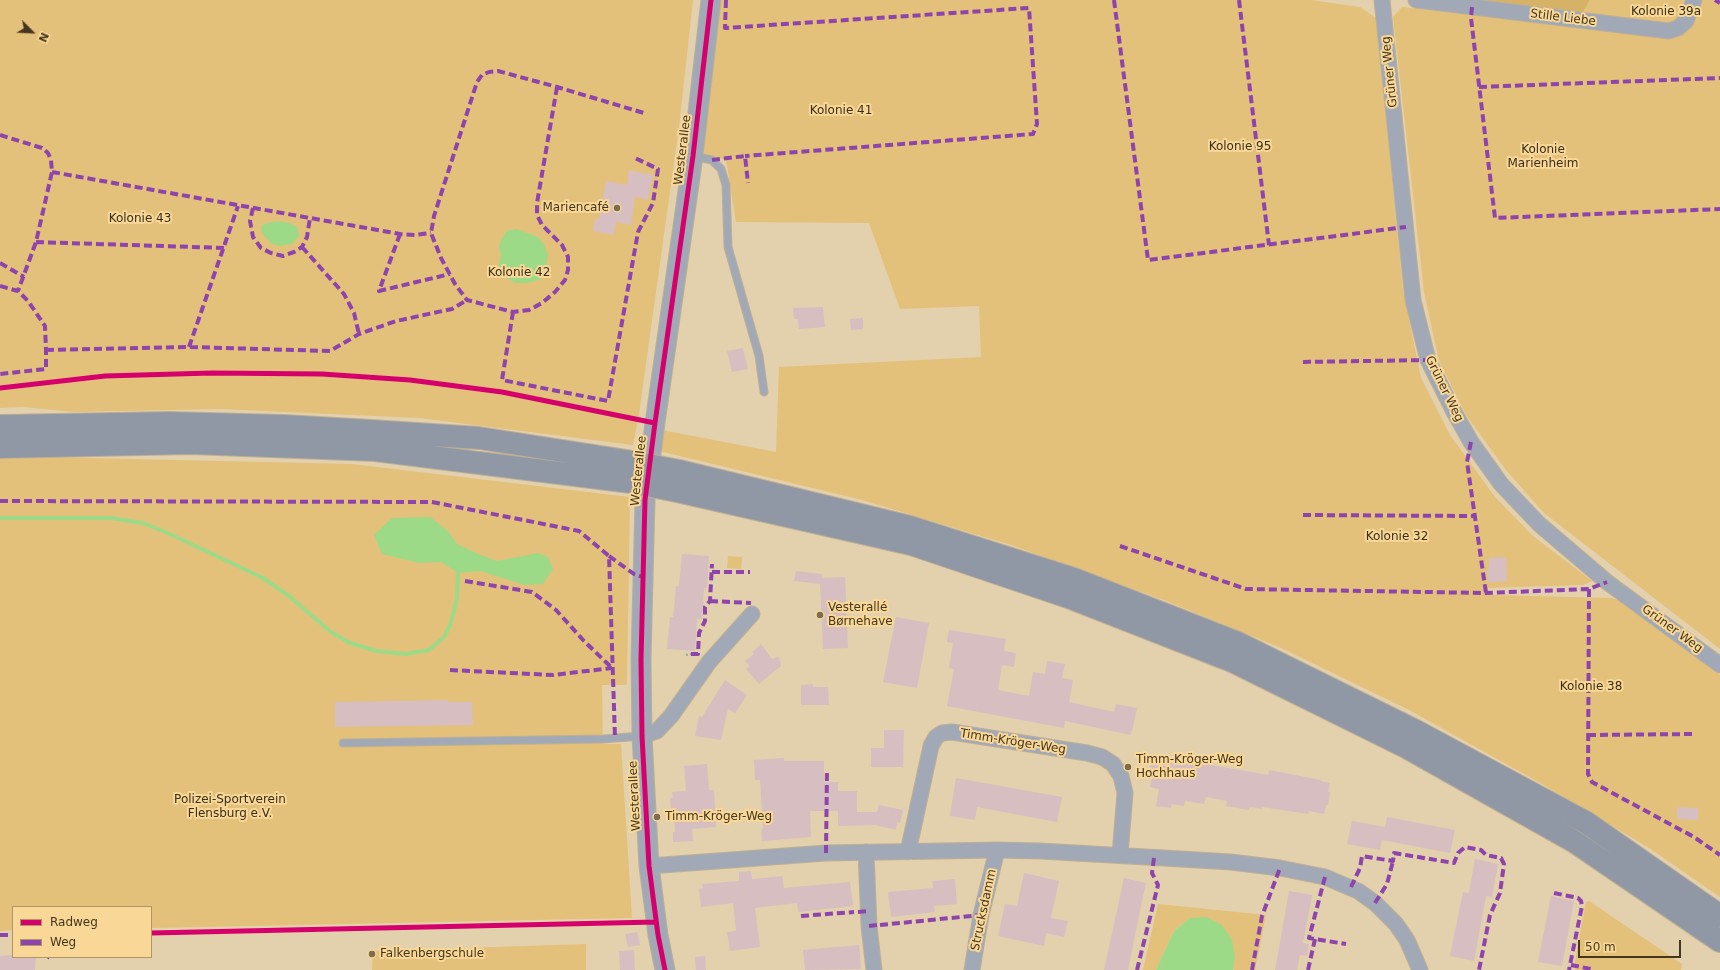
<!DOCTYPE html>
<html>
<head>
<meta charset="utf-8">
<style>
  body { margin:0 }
  #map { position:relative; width:1720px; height:970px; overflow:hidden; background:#e3d0ad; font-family:"DejaVu Sans",sans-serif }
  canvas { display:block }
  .legend { position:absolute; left:12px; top:906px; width:140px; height:52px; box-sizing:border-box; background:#f9d797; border:1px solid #b19766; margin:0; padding:5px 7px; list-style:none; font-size:12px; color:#45371d }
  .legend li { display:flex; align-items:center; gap:8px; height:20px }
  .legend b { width:20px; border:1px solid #b19766 }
  .north { position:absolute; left:12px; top:12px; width:40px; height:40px; -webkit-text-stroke:3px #f9d797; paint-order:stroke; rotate:114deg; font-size:11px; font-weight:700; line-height:16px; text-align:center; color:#45371d }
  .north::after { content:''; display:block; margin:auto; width:14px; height:18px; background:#45371d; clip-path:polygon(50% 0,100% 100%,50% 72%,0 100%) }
  .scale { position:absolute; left:1578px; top:940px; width:103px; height:18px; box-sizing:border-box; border:2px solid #45371d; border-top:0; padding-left:5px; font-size:12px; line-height:14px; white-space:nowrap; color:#45371d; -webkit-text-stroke:3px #f9d797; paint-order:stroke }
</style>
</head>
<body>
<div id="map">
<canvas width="1720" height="970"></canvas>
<ul class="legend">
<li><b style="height:5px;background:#d6006c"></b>Radweg</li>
<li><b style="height:5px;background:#8e44ad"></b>Weg</li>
</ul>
<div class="north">N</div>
<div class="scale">50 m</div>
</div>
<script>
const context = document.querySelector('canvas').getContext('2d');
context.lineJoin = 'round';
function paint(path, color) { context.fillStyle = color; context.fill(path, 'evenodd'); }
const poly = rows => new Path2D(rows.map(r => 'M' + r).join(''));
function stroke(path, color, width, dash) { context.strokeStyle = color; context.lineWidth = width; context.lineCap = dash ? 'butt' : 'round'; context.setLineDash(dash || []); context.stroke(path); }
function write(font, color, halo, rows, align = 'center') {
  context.font = font + ' "DejaVu Sans",sans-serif'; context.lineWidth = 4; context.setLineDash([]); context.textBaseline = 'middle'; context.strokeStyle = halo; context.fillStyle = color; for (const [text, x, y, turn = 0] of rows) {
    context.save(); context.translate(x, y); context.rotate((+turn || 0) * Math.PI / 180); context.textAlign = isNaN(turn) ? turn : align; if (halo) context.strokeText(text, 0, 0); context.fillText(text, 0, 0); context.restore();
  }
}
paint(poly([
  [0,0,693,0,679,127,639,414,633,445,419,418,220,409,73,412,23,407,0,408],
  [716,0,1311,0,1360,7,1376,18,1403,290,1421,378,1450,435,1495,497,1533,536,1592,581,1583,585,1488,588,1489,595,1612,598,1628,604,1720,675,1720,897,1649,848,1542,784,1409,710,1281,648,1164,600,1011,545,862,500,659,451,662,430,776,452,779,367,981,357,979,306,900,309,869,223,736,222,726,160,704,155],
  [1590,0,1689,0,1685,12,1677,21,1668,25,1581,15],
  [1701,0,1720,0,1720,649,1544,513,1506,470,1466,415,1439,361,1424,292,1393,17,1402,7,1667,37],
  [0,456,352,464,630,497,627,685,602,685,603,744,621,744,632,918,151,928,151,907,13,907,13,930,0,931],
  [728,556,742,557,741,569,727,568],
  [1589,901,1682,964,1681,970,1575,970,1575,961,1586,902],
  [1158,904,1266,915,1255,970,1233,970,1234,968,1190,918,1174,931,1156,970,1143,970],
  [586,944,586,970,372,970,373,951]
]), '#e4c17a');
paint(poly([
  [1462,0,1590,0,1581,15]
]), '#d5b265');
paint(poly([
  [278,221,290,223,298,228,299,236,292,244,279,246,272,244,262,233,261,226,264,224],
  [516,229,538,237,545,246,548,255,546,266,543,276,539,280,527,283,515,283,505,277,499,265,501,255,499,246,501,240,507,231],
  [430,517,447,530,457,544,478,554,497,561,538,553,548,557,553,569,543,584,525,585,480,571,458,573,441,562,419,563,382,554,374,535,392,518],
  [1206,917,1222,925,1232,940,1235,957,1233,970,1156,970,1174,931,1190,918]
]), '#9cda88');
stroke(poly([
  [0,518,110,518,143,523,170,534,263,578,289,596,331,632,350,643,376,651,406,654,429,650,444,637,451,623,457,598,458,573]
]), '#9cda88', 4);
paint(poly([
  [629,170,653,175,648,200,635,197,631,225,616,222,614,235,593,231,595,219,599,219,606,181,627,185],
  [823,307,825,327,799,329,798,319,794,319,793,308],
  [863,318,863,329,851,330,850,319],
  [743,348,748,369,732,372,727,351],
  [682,554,709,556,707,588,704,588,702,619,697,619,695,651,667,649,670,617,673,617,676,586,679,586],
  [1506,557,1507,581,1488,582,1487,569,1489,569,1489,558],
  [796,571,822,574,822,578,845,577,848,648,823,649,820,584,794,581],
  [896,617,929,623,917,688,883,682],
  [949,630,1006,639,1004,651,1016,653,1014,667,1002,665,998,690,1029,696,1033,672,1045,674,1047,661,1065,664,1062,678,1073,680,1069,702,1114,712,1116,704,1137,708,1131,735,1065,721,1064,728,947,706,954,669,949,668,953,643,947,642],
  [761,644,772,659,779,657,781,666,759,684,746,669,750,666,745,661,754,654,752,652],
  [725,680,747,695,735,713,728,709,721,740,695,736,699,716,702,717],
  [813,684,813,687,828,687,829,705,801,705,801,685],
  [448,700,449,702,472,702,473,725,335,727,335,702],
  [884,730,904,730,903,767,871,767,871,748,884,748],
  [1152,757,1199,766,1200,760,1212,762,1211,765,1268,775,1269,770,1321,780,1321,781,1330,783,1328,792,1330,792,1328,805,1326,805,1324,814,1309,811,1308,814,1262,807,1262,809,1250,807,1249,810,1226,806,1227,801,1206,797,1204,804,1185,801,1184,806,1172,804,1171,808,1156,806,1159,789,1150,787,1154,769,1150,768],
  [784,758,784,761,824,761,824,782,838,782,838,791,857,791,857,812,877,812,879,805,903,810,900,823,897,822,896,830,875,825,838,826,838,811,810,811,811,837,762,841,761,829,763,829,760,780,755,780,754,760],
  [707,764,709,790,714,790,716,827,692,829,693,841,673,842,673,832,675,832,674,808,671,808,670,798,673,798,672,792,686,791,684,766],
  [956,778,1062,797,1057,822,977,807,975,820,950,816],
  [1677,807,1698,808,1698,820,1677,819],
  [1387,817,1455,830,1450,853,1382,840,1380,850,1347,844,1352,821,1385,827],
  [1475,859,1498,864,1492,897,1486,896,1474,961,1450,956,1463,892,1469,893],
  [751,871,752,879,782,876,784,888,850,882,853,906,798,912,797,903,755,908,760,947,730,951,727,932,736,931,733,903,701,907,699,889,703,888,702,884,739,881,739,872],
  [1024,873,1059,881,1051,918,1068,921,1064,937,1046,933,1044,946,998,936,1005,904,1017,906],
  [1124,878,1146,883,1141,906,1128,970,1104,970],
  [955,879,957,904,934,906,935,912,891,917,888,892,933,888,932,881],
  [1289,891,1312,895,1303,943,1309,944,1307,956,1300,955,1297,970,1275,970],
  [1551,896,1574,901,1562,966,1538,962],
  [637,932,640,945,628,947,625,934],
  [859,945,861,969,805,970,803,950],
  [634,950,635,970,620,970,619,951],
  [13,955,13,957,36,957,35,970,0,970,0,956],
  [705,956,706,970,696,970,695,957]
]), '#d7bec1');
const service = poly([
  [693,156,712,160,721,169,726,185,728,247,759,356,764,392],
  [343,743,603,739,642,736]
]);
const minor = poly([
  [1382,0,1413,300,1428,360,1454,412,1471,442,1501,484,1539,524,1607,582,1720,665],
  [1416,0,1669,31,1678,28,1686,21,1694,0],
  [642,736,657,731,671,716,709,662,752,614],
  [866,852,869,926,874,970],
  [908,852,931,746,936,737,942,733,952,732,1087,753,1102,757,1113,764,1121,776,1125,793,1120,855],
  [649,866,826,853,997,850,1040,851,1181,859,1231,862,1280,868,1325,877,1358,891,1375,903,1396,924,1407,940,1420,970],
  [972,970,981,915,997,850]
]);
const tertiary = poly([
  [665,970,658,935,649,866,642,736,641,659,645,500,655,423,693,156,711,0]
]);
const trunk = poly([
  [0,426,170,423,284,426,371,431,479,438,633,462],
  [0,447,191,443,375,450,631,482],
  [679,471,910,527,1074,579,1238,643,1414,730,1587,823,1720,916],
  [677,491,911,544,1071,598,1232,661,1406,747,1575,842,1720,941]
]);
stroke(service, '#bfb094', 9);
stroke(minor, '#bfb094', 17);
stroke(tertiary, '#bfb094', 21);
stroke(trunk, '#bfb094', 24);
stroke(poly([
  [686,655,691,654]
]), '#a7a6a6', 2.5, [2, 2]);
stroke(service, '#a2a9b6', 7);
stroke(minor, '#a2a9b6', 15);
stroke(tertiary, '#a2a9b6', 19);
stroke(trunk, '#9098a6', 22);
const trunkBridge = poly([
  [633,462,679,471],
  [631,482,677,491]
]);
stroke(trunkBridge, '#bfb094', 24, []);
stroke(trunkBridge, '#9098a6', 22);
stroke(poly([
  [726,0,725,28,1029,8,1037,124,1033,134,745,156],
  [1114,0,1148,260,1406,227],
  [1239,0,1269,245],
  [1715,0,1720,3],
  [1472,7,1471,18,1495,218,1720,209],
  [557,87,537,203,537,215,542,225,562,245,568,257,568,270,565,280,555,292,542,303,529,310,513,312,467,300,455,284,441,258,431,233,434,216,477,82,482,75,489,72,498,71,557,87,644,113],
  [1479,87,1720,78],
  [0,135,42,148,48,153,51,160,52,172,36,242,18,291],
  [712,160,745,156,748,183],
  [52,172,400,234,415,235,431,233],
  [253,208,250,221,253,237,261,248,271,253,283,256,294,252,302,247,307,237,310,218],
  [400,234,379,291,450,274],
  [36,242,224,248],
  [302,247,344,294,354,313,359,334],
  [0,263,24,277],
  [0,286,18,291,28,301,45,326,46,350,46,369,0,374],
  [513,312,502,380,608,401,638,232,653,203,658,169,635,158],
  [189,347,238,206],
  [46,350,189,347,330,351,359,334,396,321,452,309,467,300],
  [1303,362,1428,360],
  [1471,442,1467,462,1486,593],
  [0,501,432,502,579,531,609,556,615,738],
  [1303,515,1475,516],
  [1120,546,1246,589,1486,593,1589,589,1607,582],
  [609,556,634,574,643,577],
  [712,572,750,572],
  [465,581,532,592,556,610,584,641,612,668],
  [1589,589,1588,774,1592,782,1694,837,1720,855],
  [710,601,751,603],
  [691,654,698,654,699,633,705,621,705,607,710,601,712,564],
  [450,670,553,675,612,668],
  [1588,735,1694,734],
  [826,853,827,769],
  [1325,877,1309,938,1346,944],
  [1351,887,1360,868,1362,856,1393,861,1394,853,1454,863,1458,853,1465,847,1481,850,1486,855,1501,858,1504,864,1500,893,1490,915,1479,970],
  [1554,893,1578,898,1581,901,1582,906,1569,970],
  [1375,903,1387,884,1393,861],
  [858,912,869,911],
  [801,916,854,912],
  [880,925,981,915],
  [869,926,877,925],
  [0,935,13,935],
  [47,958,48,957],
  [1571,965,1591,969],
  [1137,970,1158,885,1152,873,1154,858],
  [1252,970,1262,916,1280,868],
  [1308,970,1315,939]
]), '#8e44ad', 4, [8, 4]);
stroke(poly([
  [0,388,105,376,212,373,322,374,410,380,502,392,655,423],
  [151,933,656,922],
  [665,970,658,935,649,866,642,736,641,659,645,500,655,423,693,156,711,0]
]), '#d6006c', 5);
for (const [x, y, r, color] of [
  [617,208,4,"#7c6d4f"],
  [820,615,4,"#7c6d4f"],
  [1128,767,4,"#7c6d4f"],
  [657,817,4,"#7c6d4f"],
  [372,954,4,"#7c6d4f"]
]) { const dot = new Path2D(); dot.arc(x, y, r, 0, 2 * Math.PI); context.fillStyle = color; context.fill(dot); stroke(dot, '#f9d797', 1.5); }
write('12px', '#3a2f18', '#f9d797', [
  ["Kolonie 39a",1666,12],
  ["Kolonie 41",841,111],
  ["Kolonie 95",1240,147],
  ["Kolonie",1543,150],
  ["Marienheim",1543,164],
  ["Kolonie 43",140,219],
  ["Kolonie 42",519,273],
  ["Kolonie 32",1397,537],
  ["Kolonie 38",1591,687],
  ["Polizei-Sportverein",230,800],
  ["Flensburg e.V.",230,814]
]);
write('12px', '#45371d', '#f9d797', [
  ["Stille Liebe",1563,18,7],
  ["Grüner Weg",1390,72,-96],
  ["Westerallee",683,150,-83],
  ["Grüner Weg",1444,389,64],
  ["Westerallee",639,471,-84],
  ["Grüner Weg",1672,629,36],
  ["Timm-Kröger-Weg",1013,742,9],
  ["Westerallee",635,796,-93],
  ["Strucksdamm",984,910,-78]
]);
write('12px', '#45371d', '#f9d797', [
  ["Mariencafé",609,208,"right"],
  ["Vesterallé",828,608],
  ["Børnehave",828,622],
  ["Timm-Kröger-Weg",1136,760],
  ["Hochhaus",1136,774],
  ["Timm-Kröger-Weg",665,817],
  ["Falkenbergschule",380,954]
], 'left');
</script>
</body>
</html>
